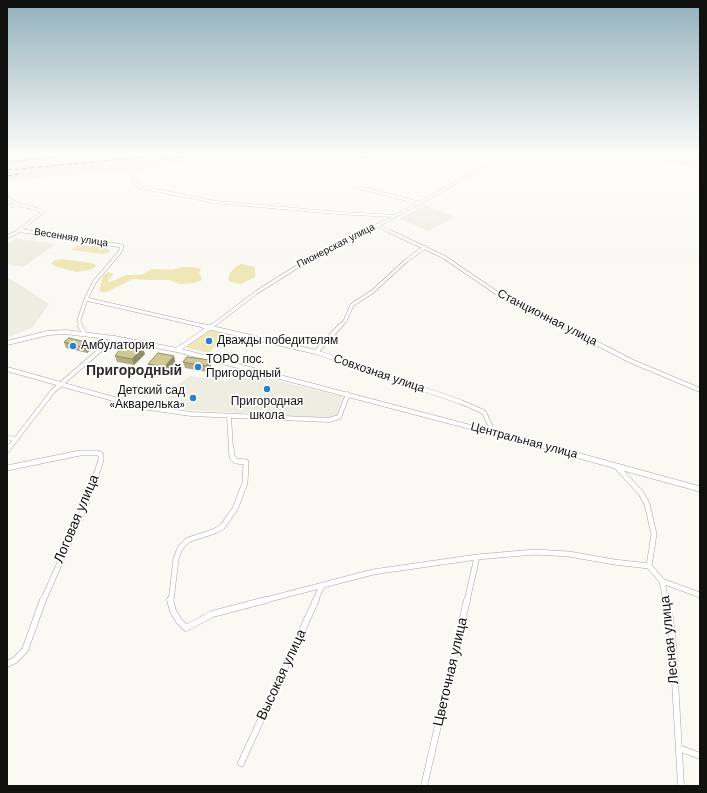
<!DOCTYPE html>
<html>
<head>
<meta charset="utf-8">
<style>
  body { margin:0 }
  #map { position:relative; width:707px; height:793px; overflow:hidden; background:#faf9f4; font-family:"DM Sans",sans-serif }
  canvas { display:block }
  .frame { position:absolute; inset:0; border:8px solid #11110f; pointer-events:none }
</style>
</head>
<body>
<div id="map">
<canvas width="707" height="793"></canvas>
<div class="frame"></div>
</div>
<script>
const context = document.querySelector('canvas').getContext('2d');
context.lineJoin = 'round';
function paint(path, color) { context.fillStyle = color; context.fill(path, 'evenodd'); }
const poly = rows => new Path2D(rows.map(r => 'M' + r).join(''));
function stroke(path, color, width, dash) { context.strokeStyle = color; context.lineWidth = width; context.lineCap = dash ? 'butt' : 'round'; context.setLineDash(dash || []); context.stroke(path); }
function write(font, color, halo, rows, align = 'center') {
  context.font = font + ' "DM Sans",sans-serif'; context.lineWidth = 3.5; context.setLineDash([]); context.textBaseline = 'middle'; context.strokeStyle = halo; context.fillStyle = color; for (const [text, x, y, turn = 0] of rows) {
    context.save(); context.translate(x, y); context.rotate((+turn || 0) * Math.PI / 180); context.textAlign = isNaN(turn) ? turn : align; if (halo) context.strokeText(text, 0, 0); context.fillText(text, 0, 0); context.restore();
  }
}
paint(poly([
  [7,155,262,155,171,164,155,167,154,169,127,172,95,172,7,181],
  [424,205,455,217,429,231,399,219],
  [16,238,56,244,23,267,7,264,7,244],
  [7,278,14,281,49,304,33,327,10,337,7,336],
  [233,370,344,397,337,415,331,418,192,410,163,406,170,390,190,376,227,381]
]), '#eeede1');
paint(poly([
  [669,159,700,160,700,168,667,163],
  [78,245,99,246,110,250,108,253,102,254,71,250],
  [62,259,92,263,97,266,90,270,76,272,54,266,51,263,55,260],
  [241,264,255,267,255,277,241,284,231,282,228,280,230,273,238,265],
  [183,267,192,267,201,269,199,272,202,280,194,283,180,284,169,280,149,280,133,279,107,292,99,292,103,275,108,272,114,274,108,281,110,282,126,275,141,275,152,269,171,270],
  [210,330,227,334,209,353,187,348,187,345,205,332]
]), '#efe7b8');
const streetFar4 = poly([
  [134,172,133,181,140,187,215,202,339,213,395,216],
  [361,188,420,203],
  [7,197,16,204,44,211,17,232],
  [7,207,16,204],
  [377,225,391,232],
  [20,230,30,232],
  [365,232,420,203,505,155]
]);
const streetFar3 = poly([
  [23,231,122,246,120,252,95,281,86,299,79,320,81,327],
  [389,231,444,257,510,302,565,327],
  [7,237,19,231],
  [86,299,208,327],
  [211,327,257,292,295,268,367,231],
  [339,327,345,321,352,305,372,292,407,260,425,247]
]);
const streetFar2 = poly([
  [80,326,85,334],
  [203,326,316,352,461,402,484,412,490,425,490,433],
  [563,326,631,361,700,390],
  [7,343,48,333,66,332,114,338,177,350,550,448],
  [177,350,212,326],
  [316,352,340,326],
  [7,369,142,407,191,414,329,420,339,417,348,394],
  [229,417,231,448],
  [7,437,16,440],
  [9,448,53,391,114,338]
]);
const streetFar1 = poly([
  [547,447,700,489],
  [7,450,9,447],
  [617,467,641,493,647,504,654,534,649,566,662,581,666,601],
  [7,468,80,453,98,453,101,455,101,460,88,499,43,601],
  [662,581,700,595],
  [171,601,176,559,180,548,188,540,215,531,222,527,235,509,245,483,246,462,236,461,232,457,231,447],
  [262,601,373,572,477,557,535,552,569,554,614,562,649,566],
  [315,601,322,586],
  [467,601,477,557]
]);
const street = poly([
  [170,600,173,611,179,621,186,628,212,614,266,600],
  [666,600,670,618,673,646,681,786],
  [7,664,15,660,25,650,43,600],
  [679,748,700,756],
  [241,763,316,600],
  [424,786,467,600]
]);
stroke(streetFar4, '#a7a6a2', 3);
stroke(streetFar3, '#a7a6a2', 4);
stroke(streetFar2, '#a7a6a2', 5);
stroke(streetFar1, '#a7a6a2', 6);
stroke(street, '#a7a6a2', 7);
stroke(streetFar4, '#fff', 2.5);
stroke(streetFar3, '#fff', 3);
stroke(streetFar2, '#fff', 4);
stroke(streetFar1, '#fff', 5);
stroke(street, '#fff', 6);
stroke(poly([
  [360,158,374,155],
  [162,159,207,155],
  [7,162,69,156],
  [7,170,167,155],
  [7,176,23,173]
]), '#6d6d6a', 1, [5, 2.5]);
paint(poly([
  [64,342,92,348,87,353,66,348],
  [145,354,134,365,117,362,115,356],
  [174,356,175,362,166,373,150,370,148,364],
  [210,360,211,366,208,372,185,368,183,362]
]), '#b4ad80');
paint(poly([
  [90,343,92,348,87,353,85,348],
  [143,348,145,354,134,365,132,359],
  [174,356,175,362,166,373,164,367],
  [210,360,211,366,208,372,206,366]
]), '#928d68');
const building = poly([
  [69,338,90,343,85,348,64,342,69,338],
  [124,344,143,348,132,359,115,356,124,344],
  [158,353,174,356,164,367,148,364,158,353],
  [187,357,210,360,206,366,183,362,187,357]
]);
paint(building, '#d1c995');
stroke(building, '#928d68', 1);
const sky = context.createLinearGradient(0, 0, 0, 266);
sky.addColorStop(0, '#91afba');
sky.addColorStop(0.58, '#fdfcfa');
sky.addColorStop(1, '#fdfcfa00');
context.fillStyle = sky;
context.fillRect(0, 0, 707, 266);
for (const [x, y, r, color] of [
  [209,341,4,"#2a80ce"],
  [73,346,4,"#2a80ce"],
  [198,367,4,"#2a80ce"],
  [267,389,4,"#2a80ce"],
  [193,398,4,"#2a80ce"]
]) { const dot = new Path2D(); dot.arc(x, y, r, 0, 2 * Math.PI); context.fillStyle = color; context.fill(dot); stroke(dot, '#fff', 1.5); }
write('10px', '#11110f', '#fff', [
  ["Весенняя улица",71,238,9],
  ["Пионерская улица",336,246,-27]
]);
write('12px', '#11110f', '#fff', [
  ["Станционная улица",547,318,27],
  ["Совхозная улица",379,374,19],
  ["Центральная улица",524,441,15]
]);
write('12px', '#11110f', '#fff', [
  ["Дважды победителям",217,341],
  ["Амбулатория",81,346],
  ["ТОРО пос.",206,360],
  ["Пригородный",206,374],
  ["Детский сад",185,391,"right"],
  ["«Акварелька»",185,405,"right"],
  ["Пригородная",267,402,"center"],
  ["школа",267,416,"center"]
], 'left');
write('bold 14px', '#2c2b28', '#fff', [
  ["Пригородный",134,371]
]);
write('14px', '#11110f', '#fff', [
  ["Логовая улица",77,519,-67],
  ["Лесная улица",670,640,-96],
  ["Цветочная улица",451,672,-77],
  ["Высокая улица",282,675,-65]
]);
</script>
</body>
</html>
